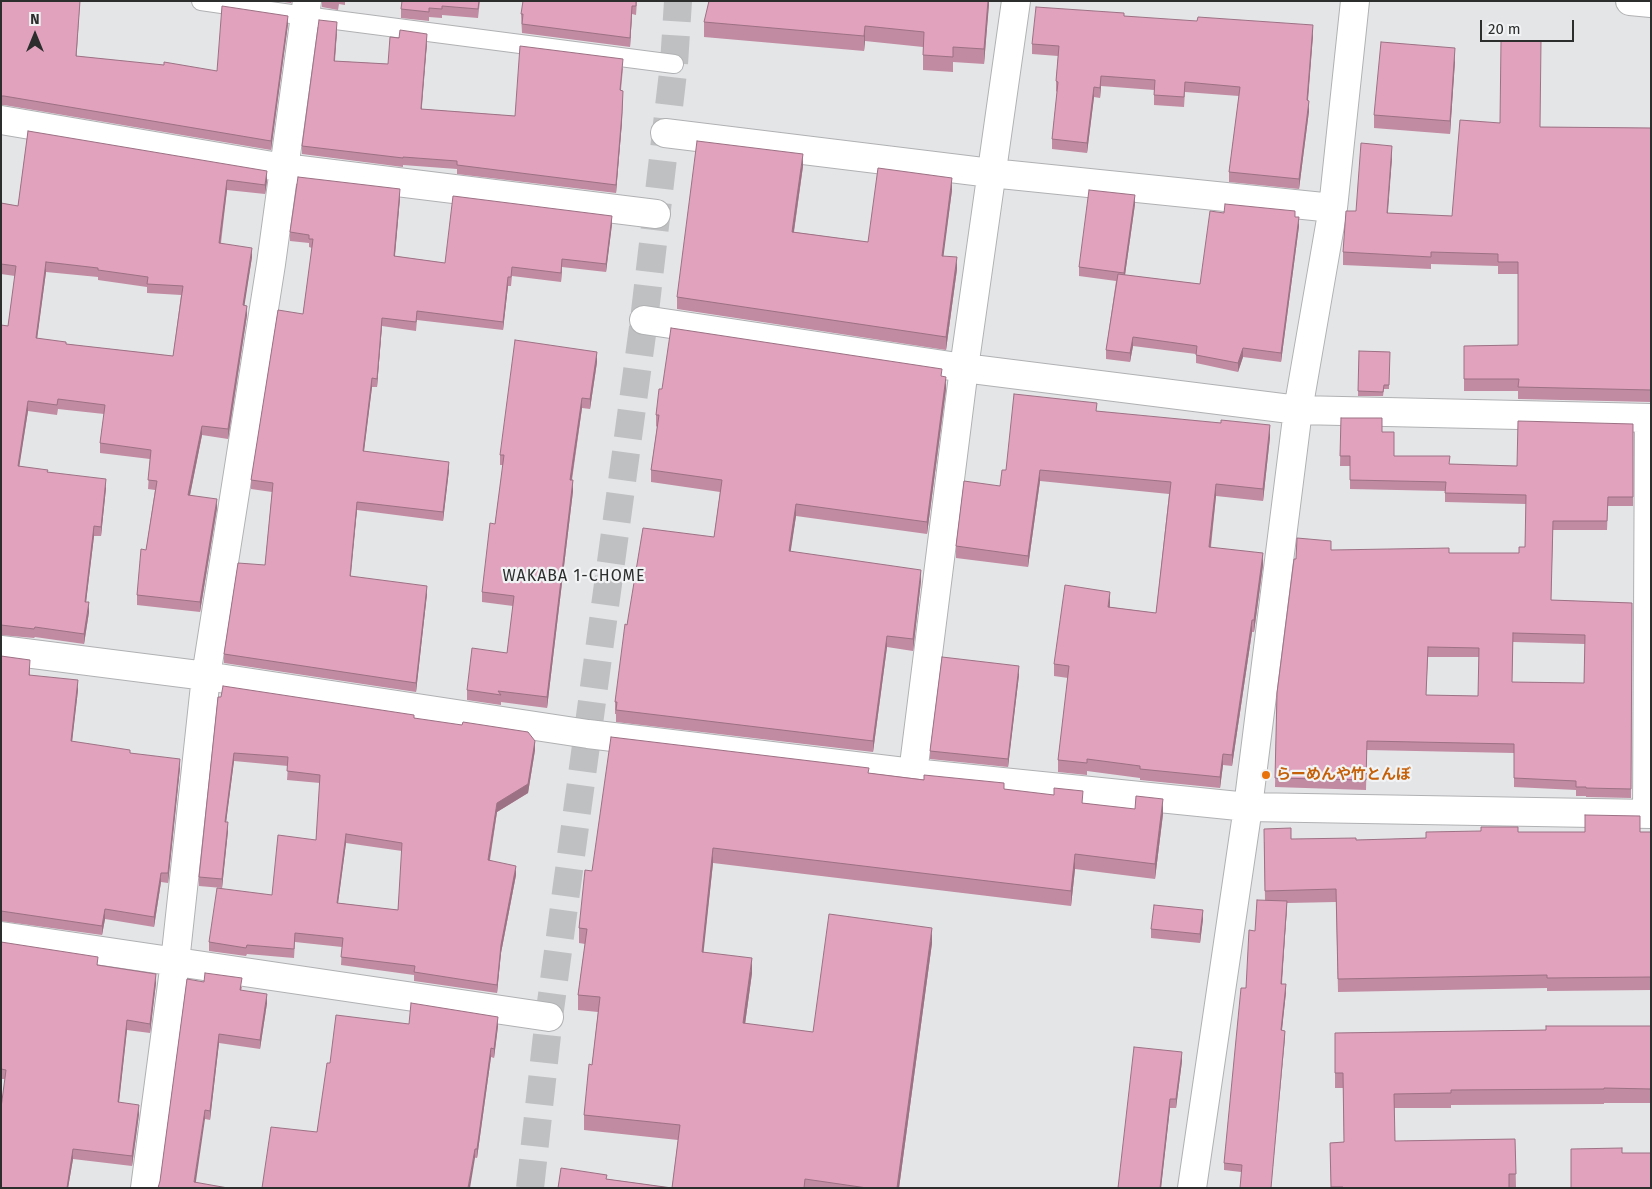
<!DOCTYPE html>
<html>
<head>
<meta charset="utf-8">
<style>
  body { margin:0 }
  #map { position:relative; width:1652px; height:1189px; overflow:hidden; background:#e4e5e7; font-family:"Fira Sans",sans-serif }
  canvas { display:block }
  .frame { position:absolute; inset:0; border:2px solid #2c2d2d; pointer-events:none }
  .north { position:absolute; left:10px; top:10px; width:50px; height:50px; -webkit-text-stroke:4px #f1f3f4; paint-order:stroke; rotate:0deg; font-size:14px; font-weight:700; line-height:20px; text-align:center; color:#2c2d2d }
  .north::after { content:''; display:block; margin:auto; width:18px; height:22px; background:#2c2d2d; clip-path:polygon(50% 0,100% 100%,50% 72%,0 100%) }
  .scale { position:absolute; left:1480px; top:20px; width:94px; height:22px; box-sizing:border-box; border:2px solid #2c2d2d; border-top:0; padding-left:6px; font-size:15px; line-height:18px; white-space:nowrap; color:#2c2d2d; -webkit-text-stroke:4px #f1f3f4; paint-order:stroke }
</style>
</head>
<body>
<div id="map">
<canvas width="1652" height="1189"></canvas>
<div class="frame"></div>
<div class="north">N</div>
<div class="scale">20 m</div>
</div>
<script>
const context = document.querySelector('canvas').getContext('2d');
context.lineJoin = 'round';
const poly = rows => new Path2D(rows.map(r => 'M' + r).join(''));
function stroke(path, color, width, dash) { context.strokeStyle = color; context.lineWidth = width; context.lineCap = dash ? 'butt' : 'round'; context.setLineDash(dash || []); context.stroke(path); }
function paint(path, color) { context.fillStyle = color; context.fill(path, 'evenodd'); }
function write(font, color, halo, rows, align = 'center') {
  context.font = font + ' "Fira Sans","Noto Sans JP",sans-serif'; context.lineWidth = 4.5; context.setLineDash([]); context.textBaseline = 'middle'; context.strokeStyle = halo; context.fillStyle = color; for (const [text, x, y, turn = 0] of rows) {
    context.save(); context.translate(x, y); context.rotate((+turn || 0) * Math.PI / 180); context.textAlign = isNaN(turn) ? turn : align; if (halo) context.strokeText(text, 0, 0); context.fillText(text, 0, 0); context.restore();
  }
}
stroke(poly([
  [530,1188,549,1017,644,320,674,64,678,1]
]), '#bfc0c2', 28, [28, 14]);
const service = poly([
  [201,1,305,16,674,64]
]);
const minor = poly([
  [1,120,284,168,656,214],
  [665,133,991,173,1333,208],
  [644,320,964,368,1298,410,1651,418],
  [1,650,206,676,588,734,913,773,1248,807,1651,814],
  [913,773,964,368,1016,1],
  [1647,814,1649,418],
  [1,936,549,1017],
  [145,1188,175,962,206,676,271,264,307,1],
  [1192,1188,1248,807,1298,410,1333,208,1355,1]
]);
const primary = poly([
  [1630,1,1651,3]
]);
stroke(service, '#b0b1b3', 20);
stroke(minor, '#b0b1b3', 30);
stroke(primary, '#b0b1b3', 30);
stroke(service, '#fff', 18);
stroke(minor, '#fff', 28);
stroke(primary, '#fff', 28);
paint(poly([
  [1,1,80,1,76,56,217,71,288,24,271,150,4,105,1,105],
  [277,1,292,1,291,3],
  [322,1,345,1,345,5,339,4,338,10,322,7],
  [480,1,478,18,442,15,442,18,429,17,429,21,401,18,401,9],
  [637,1,636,15,632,14,630,47,522,33,521,14],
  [989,1,984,64,953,62,953,72,923,70,923,47,865,41,864,51,704,37,704,22],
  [1124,16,1313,35,1308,101,1309,111,1299,189,1229,182,1229,172,1239,96,1185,92,1184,107,1154,105,1154,90,1101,86,1100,98,1094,97,1087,153,1052,149,1052,139,1057,92,1056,91,1056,81,1058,56,1032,54,1032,44],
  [337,31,335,61,388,64,427,43,421,109,515,116,623,68,621,90,622,122,616,193,457,174,457,169,403,165,403,167,302,154,302,146],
  [1455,61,1450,134,1374,128,1374,115],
  [1540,127,1651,128,1651,402,1518,399,1518,391,1464,391,1464,346,1518,345,1518,274,1498,274,1498,266,1431,264,1431,269,1343,265,1343,252,1356,211,1392,158,1387,213,1452,216],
  [28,131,267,181,265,194,227,190,221,243,252,257,244,305,247,315,228,439,202,435,190,495,217,508,200,612,137,605,137,595,146,550,155,490,148,489,150,459,100,453,100,443,104,414,58,409,57,415,28,411,19,466,48,472,106,488,101,536,94,536,86,602,89,612,84,644,35,637,34,638,1,635,1,325,8,326,15,276,1,274,1,203,18,206],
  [46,272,98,277,98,280,147,287,147,293,181,295,173,356,66,344,37,338],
  [803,166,794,232,868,242,952,190,943,256,957,269,946,350,677,309,677,297],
  [400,198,395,256,445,263,612,224,606,272,562,267,561,282,512,276,511,286,508,286,503,330,417,320,416,331,382,326,377,387,372,387,364,451,449,470,443,521,357,510,350,576,427,594,416,692,224,663,224,654,265,565,272,492,251,489,251,480,303,314,312,248,309,247,309,243,290,241,290,232],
  [1135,204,1125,275,1200,284,1224,213,1295,217,1299,226,1281,362,1243,357,1238,372,1196,363,1196,354,1133,346,1130,362,1106,359,1106,350,1116,281,1079,276,1079,267],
  [1359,351,1390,352,1389,389,1384,389,1383,396,1358,396],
  [597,362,590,409,582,408,572,480,573,491,547,708,501,702,501,705,467,700,467,690,507,653,513,606,482,602,482,592,495,524,503,465,500,465,500,455],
  [942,376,946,389,927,534,796,516,790,552,921,581,913,651,887,647,873,752,616,722,616,714,615,714,615,702,627,625,714,537,720,492,651,482,651,470,657,427,656,426,656,415,662,389],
  [1097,411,1270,437,1263,501,1216,496,1211,547,1263,565,1254,632,1252,632,1232,766,1223,765,1220,788,1140,780,1140,778,1087,771,1087,775,1058,772,1058,760,1068,678,1054,676,1054,664,1110,603,1110,607,1156,613,1169,494,1040,481,1028,567,956,558,956,546,1000,486,1006,470],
  [1341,418,1382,432,1394,456,1450,464,1517,466,1633,424,1633,506,1608,506,1607,530,1553,530,1551,600,1632,603,1631,798,1586,797,1586,796,1576,796,1576,790,1514,787,1514,753,1367,750,1366,790,1275,787,1277,693,1296,559,1331,550,1449,553,1519,553,1525,547,1526,504,1445,502,1445,491,1350,489,1350,466,1340,466],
  [1513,642,1585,644,1584,683,1512,682],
  [1428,657,1479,657,1478,696,1426,695],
  [1,656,30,669,30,675,78,690,72,741,130,753,180,768,168,883,161,882,154,927,105,919,102,935,1,921],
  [1019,675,1008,767,930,759,930,751],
  [218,697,414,718,535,750,528,793,497,812,490,860,516,875,501,953,497,993,414,981,414,975,341,965,342,947,295,942,294,958,247,954,246,956,209,951,209,942,272,895,316,840,320,783,287,780,288,766,234,761,226,822,228,831,222,888,199,886,199,877],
  [346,843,402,851,398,910,338,903],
  [869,773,1004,789,1083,803,1163,814,1155,879,1075,869,1071,906,713,863,703,952,752,973,745,1024,813,1032,932,943,899,1188,558,1188,607,1179,672,1188,678,1140,584,1130,584,1115,592,1065,598,1012,578,1010,578,995,585,944,579,943,579,928,592,871],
  [1518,832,1651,832,1651,990,1547,991,1547,988,1338,992,1336,902,1287,903,1282,984,1286,992,1282,1030,1285,1038,1241,1172,1224,1170,1224,1163,1246,988,1255,931,1265,900,1264,842,1291,839,1356,840,1426,838],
  [1203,919,1200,943,1151,938,1151,929],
  [1,942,98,965,156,983,150,1033,127,1030,119,1102,139,1114,132,1166,73,1159,68,1188,1,1188,5,1079,1,1079],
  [204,982,242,987,241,991,267,1003,260,1049,219,1043,210,1120,205,1119,160,1181],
  [409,1024,498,1026,494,1058,491,1057,477,1158,317,1132,330,1063],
  [1651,1026,1651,1103,1604,1103,1604,1104,1451,1105,1451,1108,1394,1108,1395,1141,1515,1139,1516,1188,1331,1188,1330,1143,1344,1142,1343,1088,1335,1088,1335,1033,1546,1030],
  [1182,1061,1176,1108,1170,1108,1161,1188,1118,1188]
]), '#c18ba2');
paint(poly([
  [80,1,76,65,76,56],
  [988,1,989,1,989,5,984,64,984,49],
  [632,6,632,14,630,47,630,38],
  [288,16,288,24,271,150,271,141],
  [337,22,337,31,334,69,334,61],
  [1313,25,1313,35,1307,110,1307,100],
  [865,26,865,41,864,51,864,36],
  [427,34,427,43,421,118,421,109],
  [1455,48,1455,61,1450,134,1450,121],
  [1101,76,1101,86,1100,98,1100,88],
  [1094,87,1094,97,1087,153,1087,143],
  [623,91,622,122,616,193,616,185],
  [1309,101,1309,111,1299,189,1299,179],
  [1392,146,1392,158,1387,225,1387,213],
  [803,154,803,166,792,244,792,232],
  [267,171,267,181,265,194,265,185],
  [952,178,952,190,942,268,942,256],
  [227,180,227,190,219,252,219,243],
  [400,189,400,198,394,265,394,256],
  [1135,195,1135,204,1124,282,1124,273],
  [612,216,612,224,606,272,606,264],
  [1299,217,1299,226,1281,362,1281,353],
  [252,248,252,257,243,315,243,305],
  [957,257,957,269,946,350,946,337],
  [562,259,562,267,561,282,561,273],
  [46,262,46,272,36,347,36,338],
  [508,277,508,286,503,330,503,322],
  [247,306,247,315,228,439,228,429],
  [382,318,382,326,377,387,377,379],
  [1133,337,1133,346,1130,362,1130,353],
  [1243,348,1243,357,1238,372,1238,363],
  [597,352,597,362,590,409,590,399],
  [946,377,946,389,927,534,927,522],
  [372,378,372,387,363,459,363,451],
  [582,398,582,408,570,490,570,480],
  [28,401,28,411,18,475,18,466],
  [1270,425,1270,437,1263,501,1263,489],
  [202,426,202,435,188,505,188,495],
  [449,462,449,470,443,521,443,512],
  [1040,470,1040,481,1028,567,1028,556],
  [106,479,106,488,101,536,101,527],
  [573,480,573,491,547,708,547,697],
  [1216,484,1216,496,1209,559,1209,547],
  [217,499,217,508,200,612,200,602],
  [357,502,357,510,350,585,350,576],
  [796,504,796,516,789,563,789,551],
  [94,526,94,536,85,611,85,602],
  [1263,553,1263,565,1254,632,1254,620],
  [921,570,921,581,913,651,913,639],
  [427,586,427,594,416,692,416,683],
  [1110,592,1110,603,1108,618,1108,607],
  [89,602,89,612,84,644,84,634],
  [1252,620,1252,632,1232,766,1232,755],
  [887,636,887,647,873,752,873,741],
  [1019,666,1019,675,1008,767,1008,759],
  [78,680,78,690,71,751,71,741],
  [535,741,535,750,528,793,497,812,488,869,488,860,497,803],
  [234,753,234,761,225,831,225,822],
  [1223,754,1223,765,1220,788,1220,777],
  [180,759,180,768,168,883,168,873],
  [1163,799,1163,814,1155,879,1155,864],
  [228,822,228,831,222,888,222,879],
  [346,834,346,843,337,911,337,903],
  [713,848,713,863,702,967,702,952],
  [1075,854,1075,869,1071,906,1071,891],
  [516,866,516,875,501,953,497,993,497,985,501,945],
  [161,873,161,882,154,927,154,917],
  [1287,901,1287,909,1281,991,1281,984],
  [105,909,105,919,102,935,102,926],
  [1203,910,1203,919,1200,943,1200,934],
  [932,928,932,943,899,1188,897,1188],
  [752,958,752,973,743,1039,743,1023],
  [156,974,156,983,150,1033,150,1024],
  [1286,984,1286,992,1281,1038,1281,1030],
  [267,994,267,1003,260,1049,260,1040],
  [498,1017,498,1026,494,1058,494,1049],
  [127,1020,127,1030,118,1111,118,1102],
  [1285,1031,1285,1038,1271,1188],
  [219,1034,219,1043,210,1120,210,1111],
  [491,1048,491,1057,477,1158,477,1149],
  [1182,1052,1182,1061,1176,1108,1176,1099],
  [1170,1099,1170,1108,1161,1188,1160,1188],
  [139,1105,139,1114,132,1166,132,1156],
  [205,1110,205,1119,195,1188,194,1182],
  [73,1149,73,1159,68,1188,67,1188],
  [475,1149,475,1158,470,1188,468,1188]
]), '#9d7184');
const building = poly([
  [1,1,80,1,76,56,164,65,164,62,217,71,222,6,288,16,271,141,4,96,1,96,1,1],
  [402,1,479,1,478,9,442,6,442,9,429,8,429,12,401,9,402,1],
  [523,1,636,1,636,6,632,6,630,38,522,24,523,14,521,14,523,1],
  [709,1,988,1,984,49,953,47,953,57,923,55,924,32,865,26,864,36,704,22,709,1],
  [1036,7,1124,13,1124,16,1197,21,1198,17,1313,25,1307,100,1309,101,1299,179,1229,172,1240,87,1185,82,1184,97,1154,95,1155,80,1101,76,1100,88,1094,87,1087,143,1052,139,1058,82,1056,81,1059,46,1032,44,1036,7],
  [319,20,337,22,334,61,388,64,390,37,399,38,400,30,427,34,421,109,515,116,520,46,623,59,620,90,623,91,622,113,616,185,457,165,457,161,403,157,403,158,302,146,319,20],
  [1501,41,1541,41,1540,127,1651,128,1651,390,1518,387,1519,379,1464,379,1464,346,1518,345,1518,262,1498,262,1498,254,1431,252,1431,257,1343,252,1346,211,1356,211,1361,143,1392,146,1387,213,1452,216,1460,120,1500,123,1501,41],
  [1381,42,1455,48,1450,121,1374,115,1381,42],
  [28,131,267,171,265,185,227,180,219,243,252,248,243,305,247,306,228,429,202,426,188,495,217,499,200,602,137,595,141,549,146,550,157,481,148,480,151,450,100,443,105,405,58,399,57,405,28,401,18,466,48,470,47,472,106,479,101,527,94,526,85,602,89,602,84,634,35,627,34,629,1,625,1,325,8,326,16,266,1,264,1,203,18,206,28,131],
  [46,262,98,268,98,270,148,277,147,284,183,286,173,356,66,344,66,342,36,338,46,262],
  [697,141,803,154,792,232,868,242,878,168,952,178,942,256,957,257,946,337,677,297,697,141],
  [298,177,400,189,394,256,445,263,453,196,612,216,606,264,562,259,561,273,512,267,511,277,508,277,503,322,417,311,416,322,382,318,377,379,372,378,363,451,449,462,443,512,357,502,350,576,427,586,416,683,224,654,238,563,265,565,273,483,251,480,278,310,303,314,313,239,309,239,309,235,290,232,298,177],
  [1089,190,1135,195,1124,273,1079,267,1089,190],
  [1225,204,1295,211,1295,217,1299,217,1281,353,1243,348,1238,363,1196,355,1197,346,1133,337,1130,353,1106,350,1118,274,1200,284,1210,211,1224,213,1225,204],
  [671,328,942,369,941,376,946,377,927,522,796,504,789,551,921,570,913,639,887,636,873,741,616,710,617,702,615,702,625,624,627,625,643,528,714,537,722,480,651,470,659,415,656,415,659,389,662,389,671,328],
  [515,340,597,352,590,399,582,398,570,480,573,480,547,697,498,691,501,695,467,690,472,648,507,653,514,596,482,592,490,523,495,524,504,455,500,455,515,340],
  [1359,351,1390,352,1389,385,1384,385,1383,392,1358,391,1359,351],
  [1014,394,1097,403,1096,411,1221,423,1221,420,1270,425,1263,489,1216,484,1209,547,1263,553,1254,620,1252,620,1232,755,1223,754,1220,777,1140,769,1140,766,1087,759,1087,763,1058,760,1069,666,1054,664,1065,585,1110,592,1108,607,1156,613,1171,482,1040,470,1028,556,956,546,964,481,1000,486,1002,470,1006,470,1014,394],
  [1341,418,1382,418,1382,432,1394,432,1394,456,1450,456,1449,464,1517,466,1518,421,1633,424,1633,497,1608,497,1607,521,1553,521,1551,600,1632,603,1631,789,1586,788,1586,787,1576,787,1576,781,1514,778,1514,744,1367,741,1366,780,1275,778,1277,693,1294,559,1296,559,1297,538,1331,541,1331,550,1449,548,1449,553,1519,553,1519,547,1525,547,1526,495,1445,493,1446,482,1350,480,1350,456,1340,456,1341,418],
  [1513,633,1585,635,1584,683,1512,682,1513,633],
  [1428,647,1479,648,1478,696,1426,695,1428,647],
  [1,656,30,660,29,675,78,680,71,741,130,750,130,753,180,759,168,873,161,873,154,917,105,909,102,926,1,911,1,656],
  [942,657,1019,666,1008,759,930,751,942,657],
  [223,686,414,715,414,718,462,725,463,722,528,732,535,741,528,784,497,803,488,860,516,866,501,945,497,985,414,972,415,966,341,957,343,938,295,933,294,949,247,945,246,948,209,942,217,888,272,895,278,835,316,840,320,775,287,771,288,757,234,753,225,822,228,822,222,879,199,877,218,697,221,697,223,686],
  [346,834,402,843,398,910,337,903,346,834],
  [611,737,869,768,868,773,924,780,924,775,1004,783,1004,789,1054,795,1054,788,1083,791,1082,803,1135,809,1136,796,1163,799,1155,864,1075,854,1071,891,713,848,702,952,752,958,743,1023,813,1032,829,914,932,928,897,1188,867,1188,805,1179,804,1188,558,1188,561,1168,607,1175,606,1179,672,1188,680,1125,584,1115,589,1064,592,1065,600,997,578,995,587,929,579,928,585,870,592,871,611,737],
  [1585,815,1640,816,1640,832,1651,832,1651,977,1547,978,1547,975,1338,979,1336,889,1265,891,1264,829,1291,828,1291,839,1356,838,1356,840,1426,838,1426,832,1481,831,1481,827,1518,827,1518,832,1585,832,1585,815],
  [1257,900,1287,901,1281,984,1286,984,1281,1030,1285,1031,1271,1188,1240,1188,1242,1165,1224,1163,1241,988,1246,988,1249,930,1255,931,1257,900],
  [1154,905,1203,910,1200,934,1151,929,1154,905],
  [1,942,98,957,97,965,156,974,150,1024,127,1020,118,1102,139,1105,132,1156,73,1149,67,1188,1,1188,1,1108,6,1070,1,1069,1,942],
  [205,973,242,978,240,990,267,994,260,1040,219,1034,210,1111,205,1110,194,1182,228,1188,158,1188,160,1181,187,979,204,982,205,973],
  [411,1003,498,1017,494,1049,491,1048,477,1149,475,1149,468,1188,262,1188,271,1127,317,1132,327,1063,330,1063,336,1015,409,1024,411,1003],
  [1546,1026,1651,1026,1651,1089,1604,1088,1604,1089,1451,1090,1451,1093,1394,1094,1395,1141,1515,1139,1516,1174,1509,1174,1509,1188,1343,1188,1343,1187,1331,1187,1330,1143,1344,1142,1343,1073,1335,1073,1335,1033,1546,1030,1546,1026],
  [1134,1047,1182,1052,1176,1099,1170,1099,1160,1188,1118,1188,1134,1047],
  [1622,1148,1622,1153,1651,1153,1651,1188,1571,1188,1571,1149,1622,1148]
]);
paint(building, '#e0a2bc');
stroke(building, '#9d7184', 1);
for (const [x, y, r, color] of [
  [1266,775,5,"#e8710a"]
]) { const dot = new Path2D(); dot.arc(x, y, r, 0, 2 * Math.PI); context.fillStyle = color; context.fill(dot); stroke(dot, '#f1f3f4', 2); }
write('bold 15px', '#c56008', '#f1f3f4', [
  ["らーめんや竹とんぼ",1276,775]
], 'left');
context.letterSpacing = '1px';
write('16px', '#2c2d2d', '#f1f3f4', [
  ["WAKABA 1-CHOME",574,577]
]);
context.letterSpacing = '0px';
</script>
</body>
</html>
